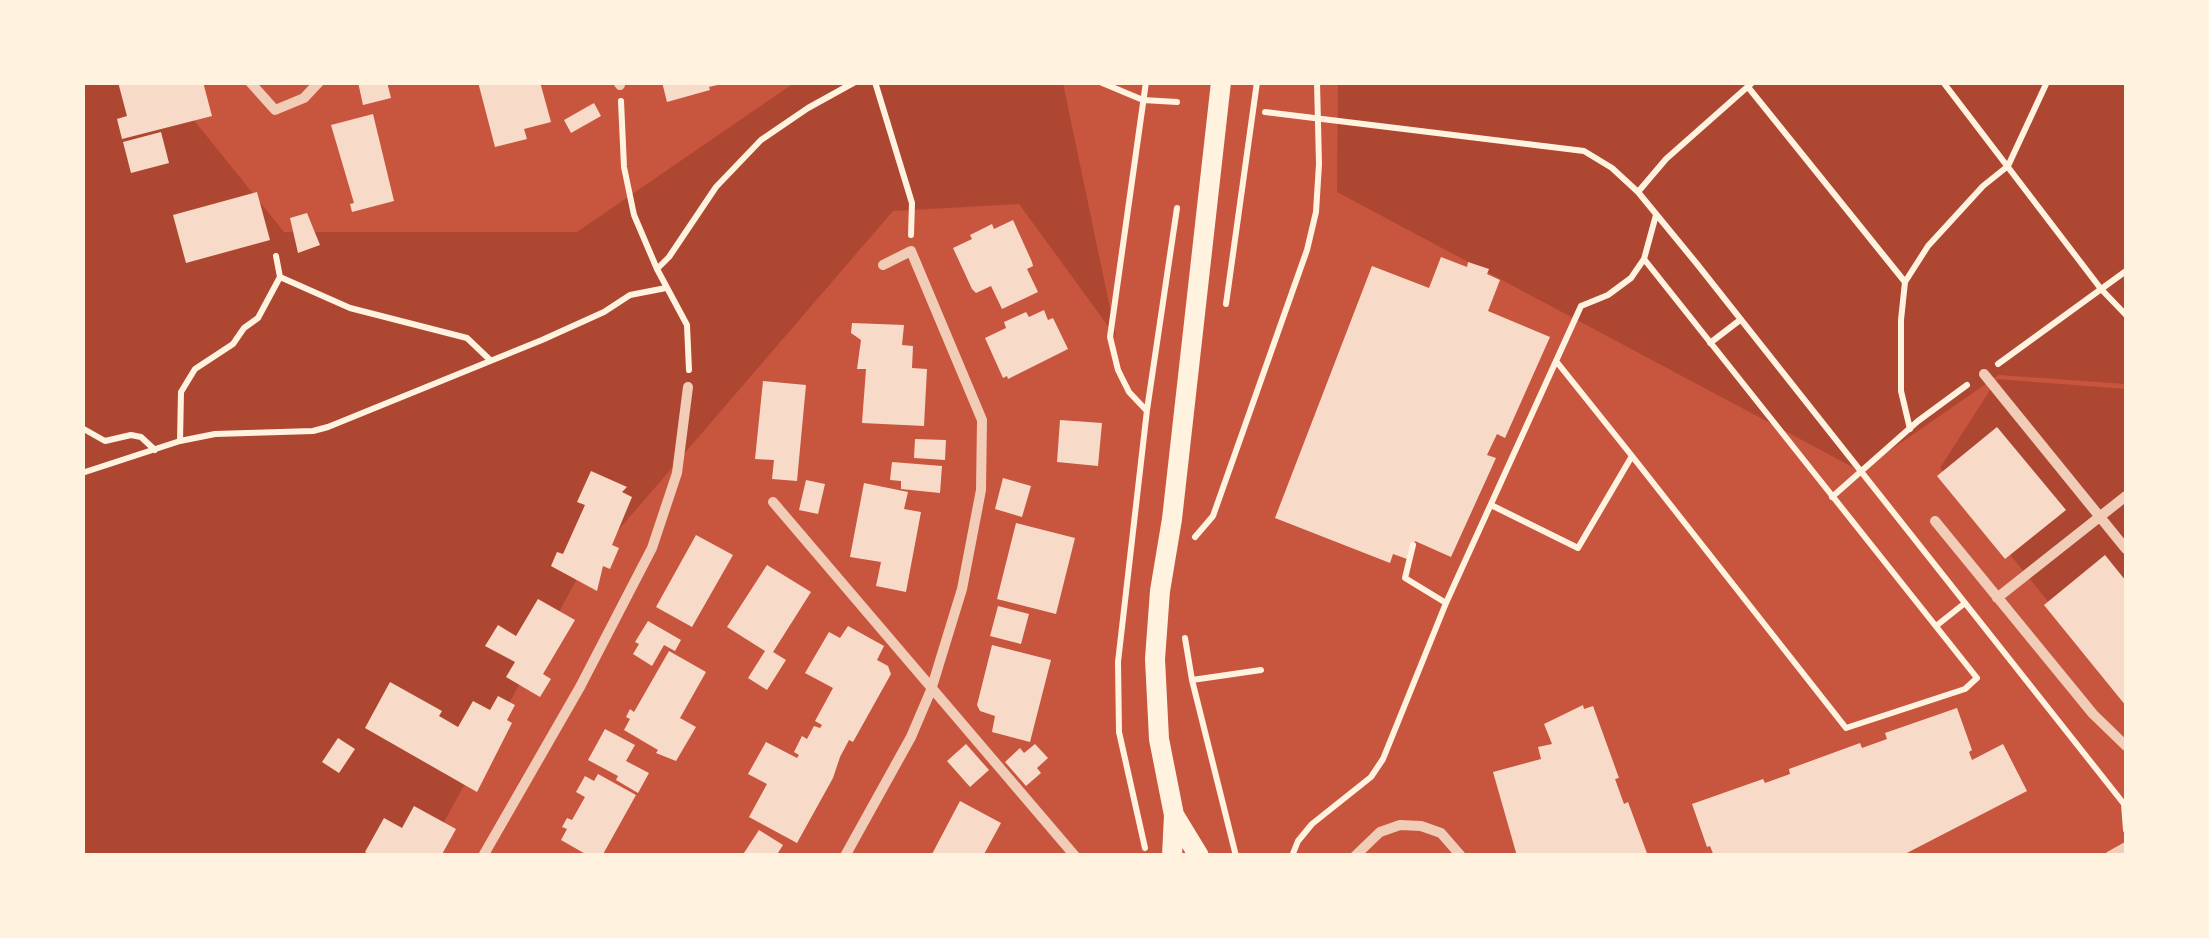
<!DOCTYPE html>
<html>
<head>
<meta charset="utf-8">
<style>
  body { margin:0 }
  #map { position:relative; width:2209px; height:938px; overflow:hidden; background:#c8553d; font-family:"Alegreya Sans",sans-serif }
  canvas { display:block }
  .frame { position:absolute; inset:0; border:85px solid #fff3e0; pointer-events:none }
</style>
</head>
<body>
<div id="map">
<canvas width="2209" height="938"></canvas>
<div class="frame"></div>
</div>
<script>
const context = document.querySelector('canvas').getContext('2d');
context.lineJoin = 'round';
function paint(path, color) { context.fillStyle = color; context.fill(path, 'evenodd'); }
const poly = rows => new Path2D(rows.map(r => 'M' + r).join(''));
function stroke(path, color, width, dash) { context.strokeStyle = color; context.lineWidth = width; context.lineCap = dash ? 'butt' : 'round'; context.setLineDash(dash || []); context.stroke(path); }
paint(poly([
  [82,83,164,83,284,232,577,232,794,83,1063,83,1116,337,1019,204,893,211,578,577,426,855,83,855],
  [1338,83,2126,83,2126,384,1999,375,1860,471,1337,192],
  [1997,379,2126,389,2126,698,1940,468]
]), '#ae4732');
paint(poly([
  [118,82,203,82,212,116,122,139,117,119,127,116],
  [358,82,387,82,391,98,363,105],
  [478,82,540,82,551,122,524,129,527,139,495,147],
  [662,82,722,82,722,84,709,87,710,90,667,102],
  [594,103,601,116,571,133,564,120],
  [373,114,394,201,352,212,350,204,354,203,331,125],
  [161,132,169,163,131,173,123,142],
  [257,192,270,240,186,263,173,215],
  [307,213,320,245,298,253,290,218],
  [1013,220,1032,262,1033,266,1027,269,1038,292,1002,309,991,286,976,293,972,289,953,248,972,239,970,235,992,224,994,229],
  [1441,257,1467,267,1468,262,1489,269,1487,274,1500,280,1488,311,1550,337,1505,438,1497,434,1487,455,1496,458,1451,557,1415,541,1407,559,1393,554,1390,563,1275,518,1372,266,1429,288],
  [1044,310,1048,320,1053,318,1068,349,1008,379,1007,376,1003,378,985,338,1006,328,1004,322,1026,312,1029,317],
  [852,323,904,325,902,345,913,346,912,368,927,369,924,426,862,423,866,369,857,369,861,340,851,333],
  [763,381,806,385,797,481,772,479,774,460,755,459],
  [1060,420,1102,423,1098,466,1057,462],
  [1997,427,2066,510,2005,559,1937,476],
  [915,439,946,440,945,460,914,458],
  [892,462,942,466,940,493,901,489,901,481,890,480],
  [591,471,627,487,622,492,632,497,612,545,619,548,610,569,603,566,597,591,551,566,557,552,563,554,585,505,577,502],
  [1003,478,1031,486,1022,517,995,509],
  [806,480,825,484,818,514,799,510],
  [864,483,908,492,904,509,921,512,906,592,876,586,881,562,850,557],
  [1016,523,1075,538,1056,614,997,599],
  [696,535,733,555,692,627,656,607],
  [2105,555,2126,581,2126,706,2044,605],
  [767,565,811,592,773,652,786,660,767,690,748,678,765,651,727,627],
  [538,599,575,620,543,674,551,679,540,697,506,677,515,662,485,646,498,625,516,636],
  [998,606,1029,614,1021,644,990,636],
  [648,621,681,640,675,651,664,645,652,666,633,654,639,644,635,642],
  [848,626,884,646,877,660,888,666,891,674,853,742,849,740,840,757,833,778,797,843,749,817,767,784,748,774,766,742,797,758,799,755,794,752,802,736,807,739,814,726,820,728,822,725,815,721,833,688,805,673,829,632,840,638],
  [992,645,1051,660,1030,742,992,732,995,716,980,711,977,705],
  [669,651,706,672,680,718,696,727,676,761,656,753,658,750,624,730,630,719,626,717,630,709,634,712],
  [390,682,442,711,439,716,458,727,473,701,490,710,498,696,515,705,507,720,512,723,477,792,365,728],
  [1583,705,1584,709,1593,706,1619,778,1615,779,1624,804,1628,802,1648,856,1517,856,1493,772,1541,759,1538,747,1552,744,1544,724],
  [1957,708,1972,750,1969,752,1972,760,2003,744,2027,791,1901,856,1714,856,1710,846,1707,847,1692,804,1763,779,1765,783,1790,774,1789,769,1860,743,1862,748,1887,739,1885,733],
  [605,729,635,745,626,761,649,773,638,793,616,780,618,776,588,760],
  [338,738,355,749,339,773,322,762],
  [966,744,989,770,970,787,947,761],
  [1035,744,1048,758,1037,768,1041,773,1026,786,1005,762,1020,748,1024,753],
  [598,774,636,795,602,856,589,856,561,840,567,829,562,827,567,818,572,820,585,797,576,792,585,776,594,781],
  [960,801,1001,823,983,856,931,856],
  [414,806,456,829,441,856,371,856,365,852,384,818,402,828],
  [759,830,783,845,776,856,742,856]
]), '#f7dbc8');
stroke(poly([
  [875,82,912,203,911,235],
  [1100,82,1143,100,1177,102],
  [1146,82,1110,337,1118,370,1129,392,1146,410],
  [1943,82,2101,289,2126,315],
  [1748,87,1905,282],
  [621,101,624,167,634,215,657,269,687,325,689,370],
  [1265,112,1584,151,1612,168,1638,192,1697,264,2124,804,2126,830],
  [1638,192,1666,159,1753,82],
  [657,269,669,257,716,187,761,140,808,108,855,82],
  [280,277,350,308,467,338,489,359],
  [1226,304,1257,82],
  [1710,343,1740,320],
  [1556,361,1632,456],
  [1998,364,2126,271],
  [82,428,105,441,131,435,141,437,155,450],
  [1910,429,1901,391,1901,320,1905,282,1928,246,1983,186,2008,166,2047,82],
  [180,441,181,392,195,369,233,344,244,328,258,318,280,277,276,256],
  [82,473,180,441,215,434,313,431,328,427,542,340,604,312,630,295,666,288],
  [1832,497,1918,421,1967,385],
  [1491,505,1578,548,1632,456,1846,728,1965,689,1977,678,1644,259],
  [1195,537,1213,516,1307,250,1316,212,1319,164,1317,82],
  [1413,545,1405,578,1446,603],
  [1936,626,1965,603],
  [1185,638,1192,680,1236,856],
  [1192,680,1261,670],
  [1145,848,1119,732,1118,662,1147,410,1177,208],
  [1292,856,1298,841,1312,824,1371,777,1383,759,1446,603,1581,306,1608,295,1631,278,1644,259,1656,215]
]), '#fff3e0', 6);
stroke(poly([
  [250,82,275,110,304,98,319,82],
  [618,82,620,85],
  [1984,374,2126,549],
  [773,502,1075,856],
  [1935,521,2093,714,2126,746],
  [1997,598,2126,496],
  [483,856,580,687,652,548,677,473,688,387],
  [845,856,911,737,931,690,962,589,981,490,982,420,911,251,883,265],
  [1355,856,1380,832,1400,825,1421,826,1441,833,1461,856],
  [2110,856,2126,847]
]), '#f1ccb7', 10);
stroke(poly([
  [1174,815,1199,856],
  [1172,856,1174,815,1159,739,1155,659,1160,591,1172,519,1221,82]
]), '#fff3e0', 20);
</script>
</body>
</html>
